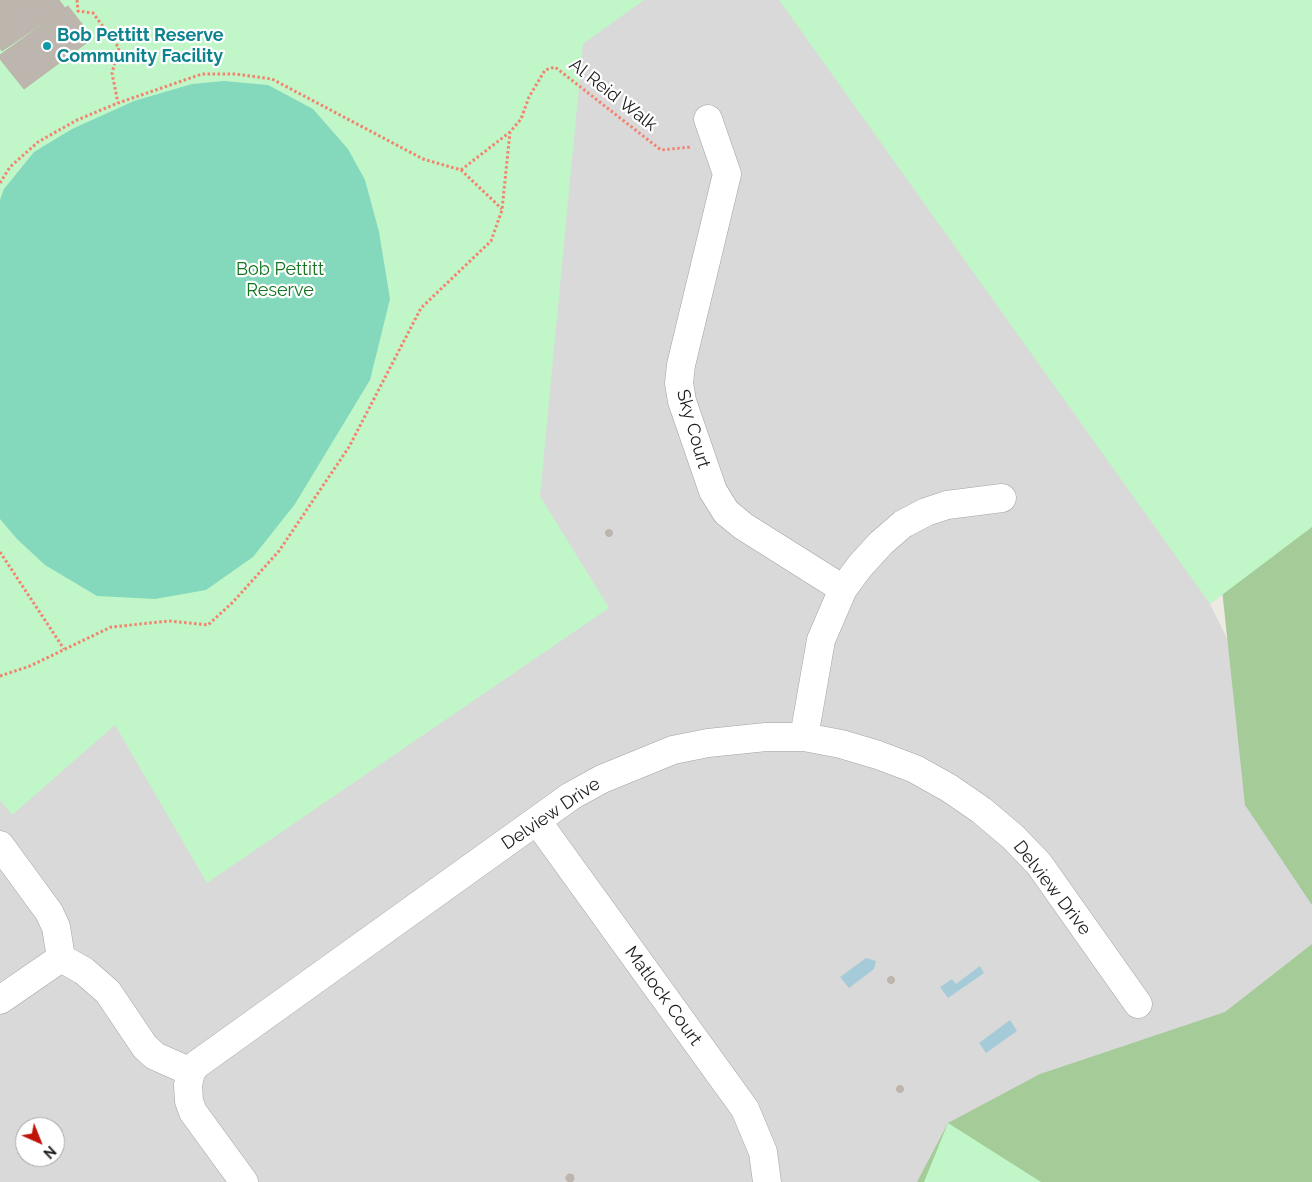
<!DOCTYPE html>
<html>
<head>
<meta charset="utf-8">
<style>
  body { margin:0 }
  #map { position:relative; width:1312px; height:1182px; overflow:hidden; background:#edeae3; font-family:Raleway,sans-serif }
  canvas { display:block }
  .north { position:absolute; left:15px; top:1117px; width:50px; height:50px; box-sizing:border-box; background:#fff; border:1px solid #a4a4a4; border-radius:50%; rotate:136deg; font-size:14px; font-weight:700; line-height:20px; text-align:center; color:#1c1c1c }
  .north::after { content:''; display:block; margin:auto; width:18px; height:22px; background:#bf130a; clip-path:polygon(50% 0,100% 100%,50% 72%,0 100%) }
</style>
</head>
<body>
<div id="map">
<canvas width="1312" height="1182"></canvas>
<div class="north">N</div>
</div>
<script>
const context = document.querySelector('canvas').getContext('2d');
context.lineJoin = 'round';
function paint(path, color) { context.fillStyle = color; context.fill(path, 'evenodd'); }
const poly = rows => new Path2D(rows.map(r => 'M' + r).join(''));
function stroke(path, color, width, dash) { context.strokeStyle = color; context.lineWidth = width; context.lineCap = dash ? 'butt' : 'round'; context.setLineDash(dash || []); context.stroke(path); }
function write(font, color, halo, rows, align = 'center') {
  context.font = font + ' Raleway,sans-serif'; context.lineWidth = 4.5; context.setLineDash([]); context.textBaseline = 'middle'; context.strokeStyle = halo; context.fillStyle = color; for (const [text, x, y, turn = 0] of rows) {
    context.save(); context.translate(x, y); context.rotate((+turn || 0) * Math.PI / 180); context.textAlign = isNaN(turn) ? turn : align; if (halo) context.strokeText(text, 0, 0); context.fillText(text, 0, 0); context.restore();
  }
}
paint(poly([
  [0,0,1312,0,1312,527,1210,604,1312,810,1312,1011,1141,1182,0,1182],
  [25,1127,55,1127,55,1157,25,1157]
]), '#dad9d9');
paint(poly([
  [1312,491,1312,905,1245,805,1221,580],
  [1312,944,1312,1182,917,1182,948,1123,1040,1074,1225,1012]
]), '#a5cb99');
paint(poly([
  [0,0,644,0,583,44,540,496,609,608,207,883,115,725,12,815,0,800],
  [779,0,1312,0,1312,527,1210,604],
  [948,1123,1041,1182,1042,1182,924,1182]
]), '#c1f6c8');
paint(poly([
  [224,81,268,85,313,109,348,149,365,180,379,232,390,299,370,380,295,504,253,557,206,590,155,599,97,596,45,565,17,539,0,519,0,200,4,189,34,152,72,129,134,101,192,84]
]), '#84d9bc');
paint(poly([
  [866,958,876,961,874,969,849,988,840,977],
  [980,966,984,973,948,998,940,987,952,979,956,984],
  [1010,1020,1017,1031,986,1053,979,1043]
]), '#a5cbd9');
const building = poly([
  [0,0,59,0,65,8,2,51,0,48,0,0],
  [68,6,93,38,24,89,0,59,0,55,68,6],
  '605.5 533a3.5 3.5 0 1 1 7 0a3.5 3.5 0 1 1-7 0Z',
  '887.5 980a3.5 3.5 0 1 1 7 0a3.5 3.5 0 1 1-7 0Z',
  '896.5 1089a3.5 3.5 0 1 1 7 0a3.5 3.5 0 1 1-7 0Z',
  '566 1178a4 4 0 1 1 8 0a4 4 0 1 1-8 0Z'
]);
paint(building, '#bdb6af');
stroke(building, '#beb2a6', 1);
const minor = poly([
  [708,119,727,174,681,365,679,383,682,401,713,491,726,512,743,526,843,589],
  [804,737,821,640,843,589,860,566,881,543,903,524,926,512,947,505,1002,498],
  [537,821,745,1109,763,1152,767,1182],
  [0,845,49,912,56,927,61,958,84,971,108,992,145,1047,155,1056,191,1072,188,1085,189,1101,193,1112,244,1182],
  [0,1000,61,958],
  [191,1072,196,1065,571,796,602,779,673,750,708,743,766,737,804,737,841,744,878,755,915,769,949,788,981,810,1013,837,1039,864,1138,1004]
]);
stroke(minor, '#a3a3a3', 29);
stroke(poly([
  [77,0,78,11,93,13,119,48,112,73,118,103],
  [461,170,510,132],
  [0,183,10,167,38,142,77,120,118,103,202,74,235,74,272,79,423,159,461,170,502,209],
  [0,552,64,649],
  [0,676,30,666,111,627,170,621,208,625,233,602,279,551,349,447,421,308,491,241,502,210,510,132,521,119,529,97,545,70,555,67,661,150,691,147]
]), '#f2836e', 3, [2.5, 2.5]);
stroke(minor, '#fff', 28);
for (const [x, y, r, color] of [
  [47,46,5,"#0f9aa8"]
]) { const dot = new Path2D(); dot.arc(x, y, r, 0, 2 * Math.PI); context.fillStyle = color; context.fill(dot); stroke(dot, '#fff', 2); }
write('bold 18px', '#0d838f', '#fff', [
  ["Bob Pettitt Reserve",57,36],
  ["Community Facility",57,57]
], 'left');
write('18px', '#1c1c1c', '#fff', [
  ["Al Reid Walk",613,95,38],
  ["Sky Court",693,429,74],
  ["Delview Drive",551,814,-34],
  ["Delview Drive",1052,888,52],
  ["Matlock Court",663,996,54]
]);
write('18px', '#11741e', '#fff', [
  ["Bob Pettitt",280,270],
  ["Reserve",280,291]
]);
</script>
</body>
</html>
